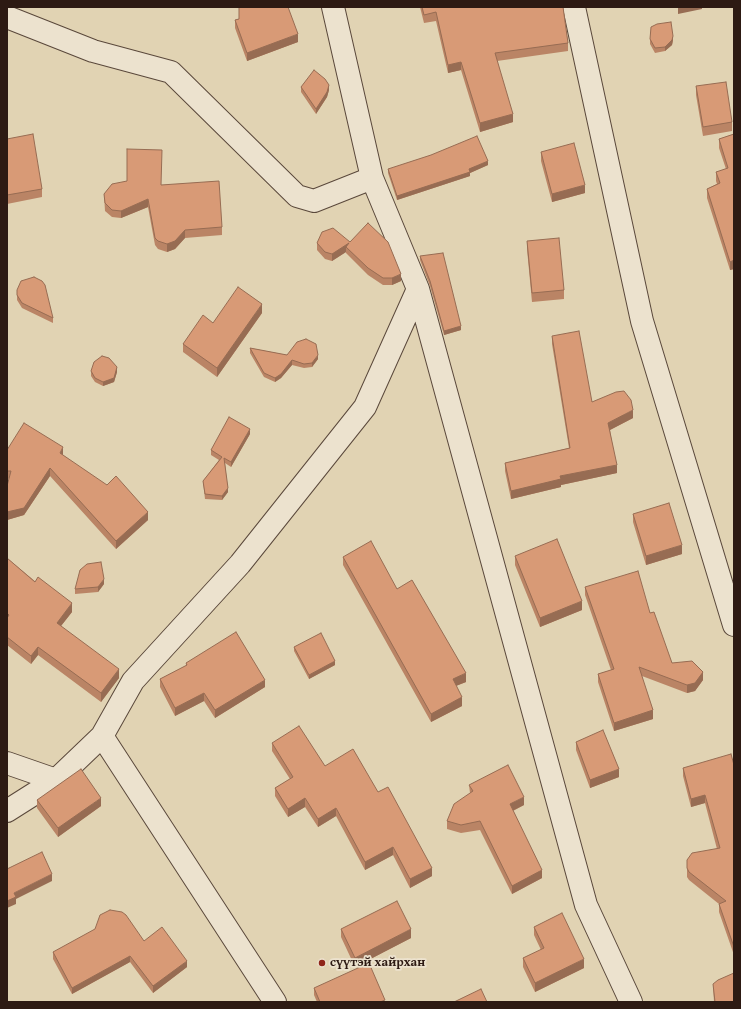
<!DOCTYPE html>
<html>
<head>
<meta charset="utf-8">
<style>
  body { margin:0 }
  #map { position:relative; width:741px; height:1009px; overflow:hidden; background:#e1d3b3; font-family:"Gentium Book Plus",serif }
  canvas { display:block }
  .frame { position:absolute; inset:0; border:8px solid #2d1a13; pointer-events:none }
</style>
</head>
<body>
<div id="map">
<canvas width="741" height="1009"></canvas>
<div class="frame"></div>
</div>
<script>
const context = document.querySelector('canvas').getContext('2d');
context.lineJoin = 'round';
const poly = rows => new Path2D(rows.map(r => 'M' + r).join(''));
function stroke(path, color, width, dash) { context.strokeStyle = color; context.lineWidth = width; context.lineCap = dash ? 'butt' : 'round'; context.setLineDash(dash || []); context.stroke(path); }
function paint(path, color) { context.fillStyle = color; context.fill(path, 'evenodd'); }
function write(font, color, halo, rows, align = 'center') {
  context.font = font + ' "Gentium Book Plus",serif'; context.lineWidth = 3.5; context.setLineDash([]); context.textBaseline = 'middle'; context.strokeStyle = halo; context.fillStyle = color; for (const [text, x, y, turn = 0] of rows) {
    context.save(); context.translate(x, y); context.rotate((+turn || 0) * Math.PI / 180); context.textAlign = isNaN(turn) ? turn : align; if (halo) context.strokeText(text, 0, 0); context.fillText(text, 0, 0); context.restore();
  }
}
const street = poly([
  [574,7,642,321,734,625],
  [7,17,93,51,171,72,297,196,314,201,372,178],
  [418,289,586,905,631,1002],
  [102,736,275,1002],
  [7,763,56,780],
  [7,811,56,780,102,736,133,681,240,564,365,407,418,289,372,178,333,7]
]);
stroke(street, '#5a483b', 24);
stroke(street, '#ece2ce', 22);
paint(poly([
  [420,7,563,7,568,43,568,51,497,61,513,122,480,132,461,70,448,73,436,21,424,23],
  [239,19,298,42,247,61,235,28,235,20],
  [650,39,673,40,672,45,665,51,655,53,650,44],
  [696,86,732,122,732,131,703,136,696,95],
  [301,87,329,90,327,97,316,114,301,92],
  [734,134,734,269,730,270,707,198,707,189,717,184,716,181,716,172,726,169,719,148,719,139],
  [7,139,42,189,42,197,7,204],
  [541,152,585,193,552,202,541,161],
  [488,165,470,173,470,176,397,200,388,173,388,169],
  [127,181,162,185,222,227,222,235,185,238,175,249,167,252,158,249,155,245,148,207,121,218,112,217,105,211,104,194],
  [527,241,564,290,564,299,532,302,527,249],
  [350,242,401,281,392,285,383,285,368,275,346,253,346,252,332,261,325,259,317,250,317,243],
  [420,256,461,330,444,335,430,286,420,260],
  [17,290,53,318,53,323,22,308,17,300],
  [262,313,217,377,183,352,183,344,213,323],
  [552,336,592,402,633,418,610,430,617,473,561,485,561,487,511,499,505,471,505,463,569,448,552,344],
  [250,348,287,355,318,359,312,367,304,368,292,365,281,378,275,382,264,377,250,353],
  [91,371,117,372,114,382,103,386,95,382,91,376],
  [250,434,231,467,225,463,228,492,222,500,205,499,203,481,219,460,211,455,211,450],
  [7,450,63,455,148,520,116,549,50,476,24,515,7,520,7,486,9,479,7,478],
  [633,514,682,554,646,565,633,522],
  [515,556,582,610,540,627,515,565],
  [343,557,397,589,466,682,456,686,462,706,431,722,343,565],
  [7,558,72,612,61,626,119,678,101,702,38,655,31,664,7,645],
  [104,584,98,592,75,594,75,589],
  [585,587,650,613,672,663,703,680,695,691,687,693,642,676,653,719,614,731,598,682,598,674,611,670,585,595],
  [294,647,335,665,309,679,294,651],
  [186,663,265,687,215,718,204,701,175,716,160,687,160,679,186,666],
  [576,742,619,777,590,788,576,750],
  [272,743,325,766,378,792,432,876,410,888,393,855,365,870,336,816,318,827,305,807,288,817,275,796,275,788,290,779,272,751],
  [734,765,734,955,719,912,719,904,689,880,687,877,687,860,717,849,705,803,691,807,683,776,683,768],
  [469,785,524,805,513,811,542,878,512,894,480,830,461,833,447,829,447,821,470,793],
  [37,800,101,806,58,837,37,808],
  [534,927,584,968,535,992,523,967,523,958,541,950,534,935],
  [341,929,411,938,355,967,341,937],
  [144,941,187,967,153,993,130,962,72,994,53,959,53,952],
  [713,984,734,1002,714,1002],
  [314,988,385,1002,317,1002,314,995]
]), '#ba8465');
paint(poly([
  [678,7,702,7,702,9,678,14],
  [298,34,298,42,247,61,247,53],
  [673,36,673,40,672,45,665,51,665,47],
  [461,62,461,70,448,73,448,65],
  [329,85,329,90,327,97,316,114,316,109],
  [513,114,513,122,480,132,480,123],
  [488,161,488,165,470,173,470,176,397,200,397,196],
  [585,185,585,193,552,202,552,194],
  [148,199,148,207,121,218,121,211],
  [185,230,185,238,175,249,167,252,167,244],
  [349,243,346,247,346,252,332,261,332,254],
  [734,260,734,269,730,270,730,262],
  [401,274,401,281,392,285,392,278],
  [262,304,262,313,217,377,217,368],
  [461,326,461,330,444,335,444,331],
  [318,355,318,359,312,367,312,363],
  [292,360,292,365,281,378,275,382,275,378],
  [117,367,117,372,114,382,103,386,103,382],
  [633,410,633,418,608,431,608,423],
  [250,429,250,434,231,467,231,462],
  [63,447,63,455,60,461,60,453],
  [617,465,617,473,561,485,561,487,511,499,511,491,560,476],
  [50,468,50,476,24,515,7,520,7,512],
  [228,488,228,492,222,500,222,496],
  [148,512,148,520,116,549,116,541],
  [682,545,682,554,646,565,646,556],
  [104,579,104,584,98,592,98,587],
  [582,601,582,610,540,627,540,618],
  [72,603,72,612,57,631,57,623],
  [38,647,38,655,31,664,31,656],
  [335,661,335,665,309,679,309,675],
  [119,669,119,678,101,702,101,693],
  [703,672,703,680,695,691,687,693,687,685],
  [466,673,466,682,453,687,453,679],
  [265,680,265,687,215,718,215,710],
  [204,693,204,701,175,716,175,708],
  [462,697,462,706,431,722,431,714],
  [653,710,653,719,614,731,614,723],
  [619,769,619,777,590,788,590,780],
  [705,795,705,803,691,807,691,799],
  [524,797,524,805,510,812,510,804],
  [101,798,101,806,58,837,58,828],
  [305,798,305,807,288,817,288,809],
  [336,808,336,816,318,827,318,819],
  [393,847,393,855,365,870,365,862],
  [432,868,432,876,410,888,410,879],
  [542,870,542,878,512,894,512,886],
  [52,874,52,881,16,899,16,904,7,908,7,901,14,893],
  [411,929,411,938,355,967,355,958],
  [130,956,130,962,72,994,72,988],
  [584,959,584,968,535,992,535,983],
  [187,961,187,967,153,993,153,986]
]), '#976c53');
const building = poly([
  [239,7,288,7,298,34,247,53,235,20,239,19,239,7],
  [422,7,563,7,568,43,495,53,513,114,480,123,461,62,448,65,436,12,424,15,422,7],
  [671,22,673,36,672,40,665,47,655,48,650,39,651,27,657,24,671,22],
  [314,70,325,79,329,85,327,92,316,109,301,87,314,70],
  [726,82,732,122,703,127,696,86,726,82],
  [33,134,42,189,7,195,7,139,33,134],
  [734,134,734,260,730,262,707,189,720,183,716,172,728,168,719,139,734,134],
  [477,136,488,161,469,169,470,172,397,196,388,169,431,155,477,136],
  [574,143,585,185,552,194,541,152,574,143],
  [127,149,162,150,161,185,219,181,222,227,185,230,175,241,167,244,158,241,155,238,148,199,121,211,112,210,105,203,104,194,112,184,127,181,127,149],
  [368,223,388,242,401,274,392,278,383,278,368,268,346,247,349,243,332,254,325,252,317,243,322,232,333,228,350,242,368,223],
  [559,238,564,290,532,293,527,241,559,238],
  [443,253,461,326,444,331,430,281,420,256,443,253],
  [34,277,42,281,45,285,53,318,22,303,17,295,17,290,21,281,34,277],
  [238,287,262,304,217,368,183,344,203,315,213,323,238,287],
  [579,331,592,402,616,392,624,391,631,400,633,410,608,423,617,465,560,476,561,479,511,491,505,463,570,448,552,336,579,331],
  [306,339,316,344,318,355,312,363,304,364,292,360,281,374,275,378,264,373,250,348,287,355,297,342,306,339],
  [102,356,109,358,117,367,114,378,103,382,95,378,91,371,94,362,102,356],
  [229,417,250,429,231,462,224,458,228,488,222,496,205,494,203,481,222,457,211,450,229,417],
  [24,423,63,447,60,453,107,485,116,476,148,512,116,541,50,468,24,508,7,512,7,486,11,471,7,471,7,450,24,423],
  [669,503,682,545,646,556,633,514,669,503],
  [557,539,582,601,540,618,515,556,557,539],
  [371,541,397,589,412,580,466,673,453,679,462,697,431,714,343,557,371,541],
  [7,558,35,582,38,577,72,603,57,623,119,669,101,693,38,647,31,656,7,637,7,618,9,615,7,613,7,558],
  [101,562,104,579,98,587,75,589,80,570,87,564,101,562],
  [638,571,650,613,654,612,672,663,692,661,703,672,695,683,687,685,639,667,653,710,614,723,598,674,614,669,585,587,638,571],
  [236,632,265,680,215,710,204,693,175,708,160,679,187,665,186,663,236,632],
  [321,633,335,661,309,675,294,647,321,633],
  [299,726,325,766,353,749,378,792,388,787,432,868,410,879,393,847,365,862,336,808,318,819,305,798,288,809,275,788,293,777,272,743,299,726],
  [603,730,619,769,590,780,576,742,603,730],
  [731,754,734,765,734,947,719,904,726,901,689,872,687,868,687,860,692,853,720,848,705,795,691,799,683,768,731,754],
  [508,765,524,797,510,804,542,870,512,886,480,821,461,825,447,821,454,804,473,791,469,785,508,765],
  [81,769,101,798,58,828,37,800,81,769],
  [42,852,52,874,14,893,16,897,7,901,7,869,42,852],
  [397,901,411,929,355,958,341,929,397,901],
  [110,910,122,912,126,915,144,941,162,927,187,961,153,986,130,956,72,988,53,952,95,929,100,915,110,910],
  [562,913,584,959,535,983,523,958,544,948,534,927,562,913],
  [369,963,385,1000,380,1002,320,1002,314,988,369,963],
  [734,973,734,1002,715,1002,713,984,718,980,734,973],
  [481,989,487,1002,454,1002,481,989]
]);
paint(building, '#d89a76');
stroke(building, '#976c53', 1);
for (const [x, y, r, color] of [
  [322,963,4,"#8f2418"]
]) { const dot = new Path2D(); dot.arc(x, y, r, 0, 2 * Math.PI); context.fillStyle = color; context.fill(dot); stroke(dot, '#ece2ce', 1.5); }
write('bold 13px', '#2d1a13', '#ece2ce', [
  ["сүүтэй хайрхан",330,963]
], 'left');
</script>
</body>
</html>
